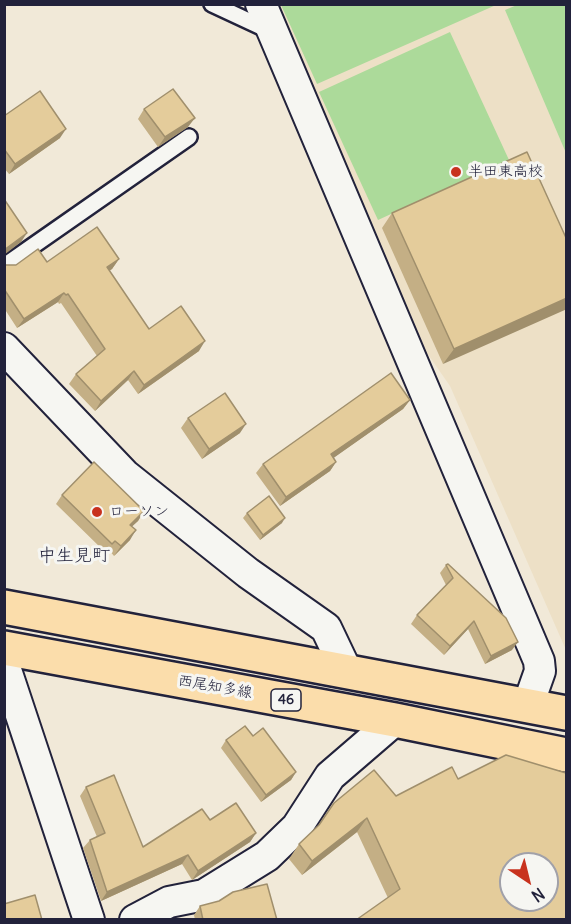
<!DOCTYPE html>
<html>
<head>
<meta charset="utf-8">
<style>
  body { margin:0 }
  #map { position:relative; width:571px; height:924px; overflow:hidden; background:#f1e9d8; font-family:Delius,sans-serif }
  canvas { display:block }
  .frame { position:absolute; inset:0; border:6px solid #22223b; pointer-events:none }
  .north { position:absolute; left:499px; top:852px; width:60px; height:60px; box-sizing:border-box; background:#f6f6f2; border:2px solid #a1a1a9; border-radius:50%; rotate:145deg; font-size:16px; font-weight:700; line-height:24px; text-align:center; color:#22223b }
  .north::after { content:''; display:block; margin:auto; width:21px; height:27px; background:#c8321e; clip-path:polygon(50% 0,100% 100%,50% 72%,0 100%) }
</style>
</head>
<body>
<div id="map">
<canvas width="571" height="924"></canvas>
<div class="frame"></div>
<div class="north">N</div>
</div>
<script>
const context = document.querySelector('canvas').getContext('2d');
context.lineJoin = 'round';
function paint(path, color) { context.fillStyle = color; context.fill(path, 'evenodd'); }
const poly = rows => new Path2D(rows.map(r => 'M' + r).join(''));
function stroke(path, color, width, dash) { context.strokeStyle = color; context.lineWidth = width; context.lineCap = dash ? 'butt' : 'round'; context.setLineDash(dash || []); context.stroke(path); }
function write(font, color, halo, rows, align = 'center') {
  context.font = font + ' Delius,"Klee One",sans-serif'; context.lineWidth = 6; context.setLineDash([]); context.textBaseline = 'middle'; context.strokeStyle = halo; context.fillStyle = color; for (const [text, x, y, turn = 0] of rows) {
    context.save(); context.translate(x, y); context.rotate((+turn || 0) * Math.PI / 180); context.textAlign = isNaN(turn) ? turn : align; if (halo) context.strokeText(text, 0, 0); context.fillText(text, 0, 0); context.restore();
  }
}
paint(poly([
  [274,5,566,5,566,650,450,386,418,340]
]), '#ede0c6');
paint(poly([
  [281,5,496,5,317,84],
  [517,5,566,5,566,153,505,10],
  [450,32,509,160,378,220,319,92]
]), '#acda9a');
const lane = poly([
  [212,4,270,31],
  [4,266,189,137]
]);
const street = poly([
  [261,4,539,661,540,671,528,705],
  [4,348,125,475,248,573,326,628,346,670],
  [4,664,89,920],
  [135,920,169,902,204,895,267,856,297,827,330,776,395,720]
]);
const primary = poly([
  [4,607,566,713],
  [4,648,395,720,566,755]
]);
stroke(lane, '#22223b', 20);
stroke(street, '#22223b', 34);
stroke(primary, '#22223b', 38);
stroke(lane, '#f6f6f2', 15);
stroke(street, '#f6f6f2', 30);
stroke(primary, '#fbddab', 33);
paint(poly([
  [144,109,188,127,158,147,138,119],
  [4,116,60,138,9,174,4,168],
  [392,213,567,240,443,364,382,228],
  [119,259,112,269,109,271,149,329,199,351,138,394,128,380,95,411,69,384,76,374,97,356,61,303,59,304,58,302,17,328,4,308,4,263,6,265,16,265,47,262],
  [410,400,403,409,333,458,336,462,330,471,280,506,256,473,263,464],
  [188,418,240,433,202,459,181,428],
  [62,495,144,511,138,521,132,526,130,540,114,556,109,550,106,553,56,504],
  [247,513,282,523,260,540,243,518],
  [446,565,512,650,485,664,468,629,444,655,411,624,417,615,446,585,440,573],
  [253,736,296,772,291,780,261,802,221,748,226,740],
  [566,773,388,898,357,832,302,875,289,859,299,844,396,796,458,779],
  [86,787,143,847,210,820,256,833,250,842,192,880,182,864,101,901,83,848,90,840,97,837,80,796],
  [200,906,277,920,195,920,194,915]
]), '#c4af85');
paint(poly([
  [195,118,188,127,158,147,165,137],
  [66,129,60,138,9,174,15,164],
  [27,233,21,242,4,255,4,250],
  [119,259,112,269,100,277,107,267],
  [64,293,58,302,17,328,24,319],
  [567,298,567,309,443,364,454,349],
  [205,341,199,351,138,394,144,385],
  [134,371,128,380,95,411,101,401],
  [410,400,403,409,325,464,331,454],
  [246,424,240,433,202,459,209,449],
  [336,462,330,471,280,506,286,497],
  [144,511,138,521,124,534,130,525],
  [285,518,282,523,260,540,263,535],
  [136,530,130,540,114,556,121,546],
  [474,621,468,629,444,655,450,646],
  [518,642,512,650,485,664,491,656],
  [296,772,291,780,261,802,266,795],
  [367,818,357,832,302,875,312,861],
  [256,833,250,842,192,880,198,871],
  [188,855,182,864,101,901,107,892]
]), '#a08f6c');
const building = poly([
  [173,89,195,118,165,137,144,109,173,89],
  [40,91,66,129,15,164,4,149,4,116,40,91],
  [527,152,567,240,567,298,454,349,392,213,527,152],
  [4,199,27,233,4,250,4,199],
  [97,227,119,259,107,267,149,329,181,306,205,341,144,385,134,371,101,401,76,374,105,349,68,294,66,295,64,293,24,319,4,289,4,263,6,265,16,265,38,249,47,262,97,227],
  [391,373,410,400,331,454,336,462,286,497,263,464,391,373],
  [225,393,246,424,209,449,188,418,225,393],
  [94,462,144,511,130,525,136,530,121,546,115,541,112,544,62,495,94,462],
  [269,496,285,518,263,535,247,513,269,496],
  [448,564,506,618,518,642,491,656,474,621,450,646,417,615,453,578,446,565,448,564],
  [245,726,253,736,263,728,296,772,266,795,226,740,245,726],
  [506,755,566,773,567,774,567,920,356,920,400,889,367,818,312,861,299,844,319,825,334,803,374,770,396,796,452,767,458,779,506,755],
  [511,864,547,864,547,900,511,900,511,864],
  [114,775,143,847,202,809,210,820,236,803,256,833,198,871,188,855,107,892,90,840,105,833,86,787,114,775],
  [267,884,277,920,203,920,200,906,219,901,233,892,267,884],
  [35,895,42,920,4,920,4,904,35,895]
]);
paint(building, '#e4cc9b');
stroke(building, '#a08f6c', 1.5);
for (const [x, y, r, color] of [
  [456,172,6,"#c8321e"],
  [97,512,6,"#c8321e"]
]) { const dot = new Path2D(); dot.arc(x, y, r, 0, 2 * Math.PI); context.fillStyle = color; context.fill(dot); stroke(dot, '#f6f6f2', 2); }
for (const [x, y, w] of [
  [286,700,30]
]) { const box = new Path2D(); box.roundRect(x - w / 2, y - 11, w, 22, 4.5); context.fillStyle = '#f6f6f2'; context.fill(box); stroke(box, '#22223b', 1.5); }
write('bold 14px', '#22223b', null, [
  ["46",286,700]
]);
write('15px', '#22223b', '#f6f6f2', [
  ["半田東高校",468,172],
  ["ローソン",109,512]
], 'left');
write('15px', '#22223b', '#f6f6f2', [
  ["西尾知多線",215,687,10]
]);
write('18px', '#22223b', '#f6f6f2', [
  ["中生見町",74,556]
]);
</script>
</body>
</html>
